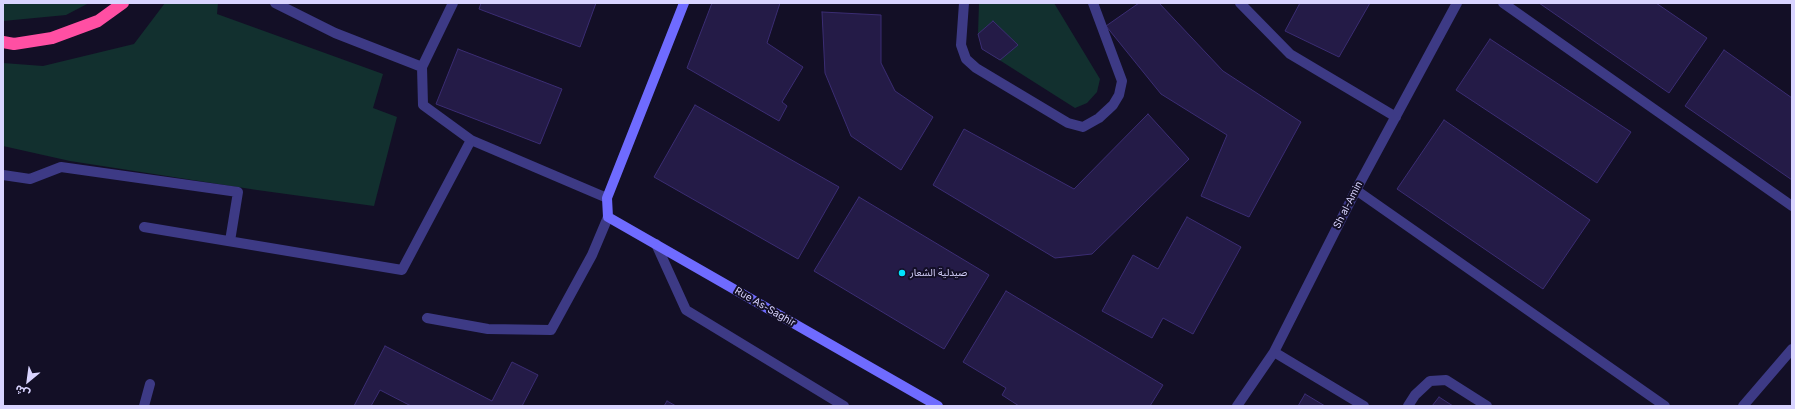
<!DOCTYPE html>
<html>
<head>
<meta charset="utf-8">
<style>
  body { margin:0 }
  #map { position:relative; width:1795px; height:409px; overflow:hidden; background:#130f26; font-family:Inter,"Noto Sans Arabic",sans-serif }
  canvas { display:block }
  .frame { position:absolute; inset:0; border:4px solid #d9d4ff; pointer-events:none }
  .north { position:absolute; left:8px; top:361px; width:40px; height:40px; -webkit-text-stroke:3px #130f26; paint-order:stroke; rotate:209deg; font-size:11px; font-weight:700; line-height:16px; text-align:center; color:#d9d4ff }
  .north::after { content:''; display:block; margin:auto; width:14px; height:18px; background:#d9d4ff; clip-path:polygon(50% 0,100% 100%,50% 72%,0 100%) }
</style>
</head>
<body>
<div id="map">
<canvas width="1795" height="409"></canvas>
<div class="frame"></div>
<div class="north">ش</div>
</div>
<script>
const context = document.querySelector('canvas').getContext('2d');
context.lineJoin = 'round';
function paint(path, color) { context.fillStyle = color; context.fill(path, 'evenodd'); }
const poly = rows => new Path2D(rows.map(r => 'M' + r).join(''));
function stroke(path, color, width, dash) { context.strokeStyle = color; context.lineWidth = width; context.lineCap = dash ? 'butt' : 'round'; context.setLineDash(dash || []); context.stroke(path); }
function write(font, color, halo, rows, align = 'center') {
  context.font = font + ' Inter,"Noto Sans Arabic",sans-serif'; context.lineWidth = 4; context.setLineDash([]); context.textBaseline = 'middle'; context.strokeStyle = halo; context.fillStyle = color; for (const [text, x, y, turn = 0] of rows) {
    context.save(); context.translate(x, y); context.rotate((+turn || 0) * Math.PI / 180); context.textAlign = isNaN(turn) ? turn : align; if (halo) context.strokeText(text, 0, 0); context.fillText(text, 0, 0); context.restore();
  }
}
paint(poly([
  [3,3,89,3,66,15,3,21],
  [165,3,218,3,217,14,383,74,373,108,397,117,374,206,257,190,70,161,3,146,3,63,43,66,134,44],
  [979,3,1054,3,1100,79,1097,92,1087,103,1075,108,982,49,978,34]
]), '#12302f');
const building = poly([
  [481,3,596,3,580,47,479,9,481,3],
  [712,3,780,3,767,43,803,67,782,102,787,106,779,121,687,68,712,3],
  [1139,3,1159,3,1223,71,1301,122,1249,217,1201,196,1227,135,1161,94,1106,26,1139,3],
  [1300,3,1370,3,1339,57,1285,31,1300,3],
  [1539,3,1656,3,1707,38,1669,93,1539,3],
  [822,12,881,15,881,63,895,91,933,117,901,170,851,136,825,73,822,12],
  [993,21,1018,45,1000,60,982,49,978,34,993,21],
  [1490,39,1631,132,1597,183,1456,90,1490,39],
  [458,49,562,89,540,144,436,104,458,49],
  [1724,50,1792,98,1792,180,1685,106,1724,50],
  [695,105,839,187,798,259,654,177,695,105],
  [1148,114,1189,159,1092,254,1055,258,933,185,964,129,1074,189,1148,114],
  [1444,120,1590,220,1543,289,1397,189,1444,120],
  [859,197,989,275,944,349,814,271,859,197],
  [1187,217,1241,247,1193,334,1163,318,1152,338,1102,311,1133,255,1158,269,1187,217],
  [1006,291,1163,385,1150,406,1019,406,1002,395,1006,388,963,362,1006,291],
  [385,346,492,401,512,362,538,375,522,406,411,406,380,390,371,406,354,406,385,346],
  [1305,394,1325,406,1298,406,1305,394],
  [1439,397,1453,406,1432,406,1439,397],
  [667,401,676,406,664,406,667,401]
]);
paint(building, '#241b47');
stroke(building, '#3b2d73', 1);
stroke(poly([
  [656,244,686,310,844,406]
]), '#3d3a85', 10);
stroke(poly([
  [275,3,335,33,422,67,423,105,471,140,607,198],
  [964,3,961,45,966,59,976,68,1068,123,1083,127,1099,118,1113,105,1119,95,1122,81,1093,3],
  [1240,3,1290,54,1396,117],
  [1503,3,1792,206],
  [422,67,453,3],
  [3,175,30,179,61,167,238,192,230,241],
  [1356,190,1665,406],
  [144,227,402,270,471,140],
  [427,318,488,329,551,330,592,255,608,217],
  [1274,352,1364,406],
  [144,406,150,384],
  [1237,406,1274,352,1356,190,1457,3],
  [1408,406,1415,395,1430,381,1446,380,1487,406],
  [1743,406,1792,349]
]), '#3d3a85', 10);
stroke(poly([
  [684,3,607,198,608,217,938,406]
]), '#6f6bff', 10);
stroke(poly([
  [3,42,14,44,52,38,98,21,123,3]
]), '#ff4fa3', 12);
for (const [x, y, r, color] of [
  [902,273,4,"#00e5ff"]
]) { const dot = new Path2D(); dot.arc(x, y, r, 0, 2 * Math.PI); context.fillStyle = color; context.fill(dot); stroke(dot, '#130f26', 1.5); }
write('10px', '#d9d4ff', '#130f26', [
  ["Sh al-Amin",1348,205,-63],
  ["Rue As-Saghir",765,307,30]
]);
write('10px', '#d9d4ff', '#130f26', [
  ["صيدلية الشعار",910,273]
], 'left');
</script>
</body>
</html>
